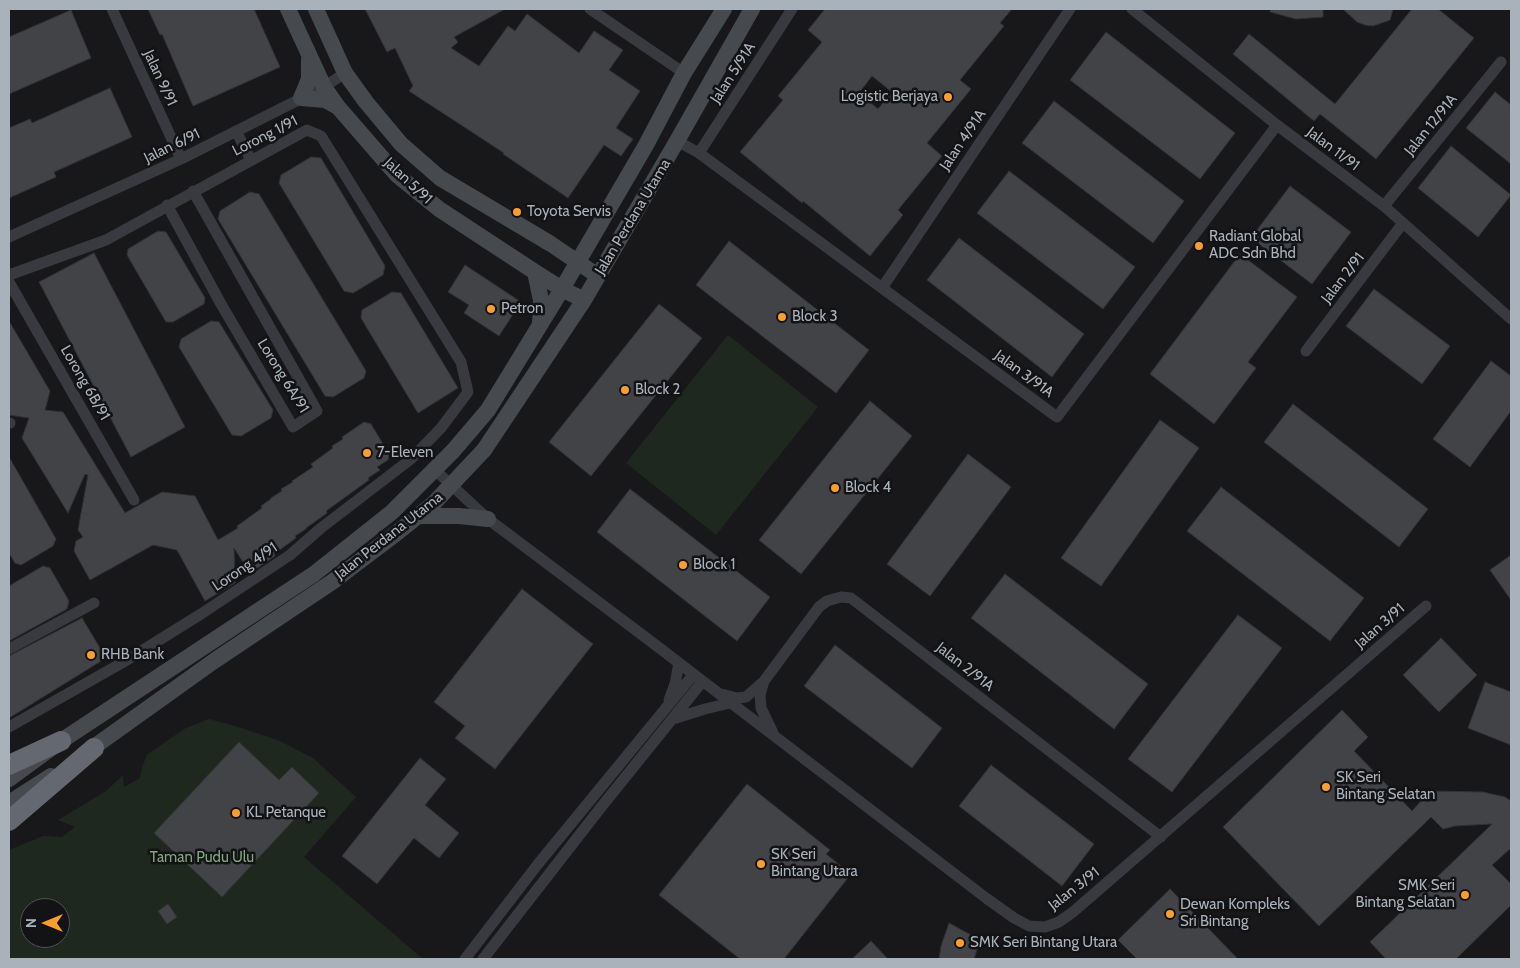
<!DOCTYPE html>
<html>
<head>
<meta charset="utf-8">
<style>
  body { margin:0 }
  #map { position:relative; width:1520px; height:968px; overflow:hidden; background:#18181a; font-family:Cabin,sans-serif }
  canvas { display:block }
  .frame { position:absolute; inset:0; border:10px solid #a9b1ba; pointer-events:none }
  .north { position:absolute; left:20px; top:898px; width:50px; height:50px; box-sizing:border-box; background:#131315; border:1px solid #4f5257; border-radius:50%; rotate:270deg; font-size:14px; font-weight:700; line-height:20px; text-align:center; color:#a9b1ba }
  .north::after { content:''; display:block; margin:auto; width:18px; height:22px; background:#fc9e2e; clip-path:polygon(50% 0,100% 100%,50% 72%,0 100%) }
</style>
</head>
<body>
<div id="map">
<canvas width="1520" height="968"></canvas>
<div class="frame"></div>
<div class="north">N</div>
</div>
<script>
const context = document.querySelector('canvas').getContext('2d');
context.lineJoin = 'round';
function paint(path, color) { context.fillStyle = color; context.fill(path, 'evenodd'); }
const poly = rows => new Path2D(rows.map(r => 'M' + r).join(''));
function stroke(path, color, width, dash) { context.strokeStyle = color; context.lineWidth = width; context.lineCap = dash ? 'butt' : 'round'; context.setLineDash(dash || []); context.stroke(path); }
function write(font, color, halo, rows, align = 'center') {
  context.font = font + ' Cabin,sans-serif'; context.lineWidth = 5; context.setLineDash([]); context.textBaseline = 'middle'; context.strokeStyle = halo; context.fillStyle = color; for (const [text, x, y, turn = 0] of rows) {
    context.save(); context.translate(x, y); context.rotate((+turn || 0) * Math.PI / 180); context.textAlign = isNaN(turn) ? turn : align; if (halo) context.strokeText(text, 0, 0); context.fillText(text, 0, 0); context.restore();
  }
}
paint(poly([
  [728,335,818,407,716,535,626,463],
  [209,719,235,726,280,741,313,758,356,797,304,857,423,959,9,959,9,850,43,836,62,837,75,827,58,820,106,791,123,775,124,787,140,778,142,767,147,755,184,729],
  [30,908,60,908,60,938,30,938]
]), '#1f281f');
const building = poly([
  [148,9,254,9,280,67,193,106,162,34,160,35,148,9],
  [365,9,505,9,454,37,458,42,451,48,479,66,508,26,515,31,527,14,579,53,594,31,623,50,609,70,640,91,616,128,633,139,621,156,604,145,568,198,503,154,504,153,409,91,413,86,395,48,387,52,365,9],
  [825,9,1012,9,1000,23,1004,26,960,80,971,89,927,143,942,156,898,210,903,215,870,256,803,201,802,203,740,152,783,100,778,96,822,42,808,30,825,9],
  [872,76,892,92,878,109,859,93,872,76],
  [1271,9,1323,9,1323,17,1296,19,1270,12,1271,9],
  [1343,9,1393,9,1390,20,1373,26,1365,25,1357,22,1343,9],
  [1412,9,1438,9,1474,38,1376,159,1320,114,1314,121,1233,54,1249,34,1335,104,1412,9],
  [71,10,91,58,9,94,9,37,71,10],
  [1106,32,1235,133,1200,179,1070,80,1106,32],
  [110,88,132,137,54,172,56,177,9,198,9,128,30,119,32,123,110,88],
  [1495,92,1511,105,1511,164,1466,128,1495,92],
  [1054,101,1184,201,1153,243,1022,143,1054,101],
  [1451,146,1511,195,1478,237,1418,188,1451,146],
  [311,157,321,158,385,266,383,275,353,293,344,291,279,183,281,175,311,157],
  [1009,171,1135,267,1103,309,977,213,1009,171],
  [1290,186,1351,232,1312,284,1251,238,1290,186],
  [250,192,259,194,366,371,364,378,333,397,325,396,218,219,220,211,250,192],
  [158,231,166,232,205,298,204,304,173,322,166,322,127,255,128,249,158,231],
  [959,238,1084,334,1052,377,927,280,959,238],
  [729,241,869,350,836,393,696,285,729,241],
  [94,253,185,427,131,457,39,282,94,253],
  [1240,254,1297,297,1248,362,1256,368,1214,424,1150,374,1240,254],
  [465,265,521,302,499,336,464,313,469,305,448,292,465,265],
  [1374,289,1450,346,1422,384,1346,326,1374,289],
  [392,292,401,293,458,388,418,413,361,318,362,310,392,292],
  [659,304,702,338,591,476,549,442,659,304],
  [9,321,50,391,45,410,63,412,125,513,162,492,195,496,218,540,238,528,237,526,262,508,261,506,271,499,271,498,282,491,281,489,293,482,292,481,313,467,311,464,333,448,332,446,343,439,342,437,364,422,371,424,389,454,388,460,377,467,380,470,368,478,369,480,326,511,327,513,306,528,306,529,295,536,296,538,274,554,275,556,250,573,234,548,235,583,205,601,177,550,153,545,90,580,74,551,76,541,83,537,78,530,88,475,85,474,68,513,22,438,29,418,9,415,9,321],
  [211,321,219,322,273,410,271,418,241,436,232,435,179,347,181,339,211,321],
  [1491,361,1511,376,1511,411,1470,467,1433,439,1491,361],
  [870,401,912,436,801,574,759,540,870,401],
  [1293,404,1428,509,1399,547,1264,442,1293,404],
  [1160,420,1199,448,1101,586,1061,558,1160,420],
  [968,454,1011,487,930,596,887,564,968,454],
  [9,457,56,539,53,546,21,565,15,563,9,553,9,457],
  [1221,487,1364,598,1330,641,1187,531,1221,487],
  [630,489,770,597,737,641,597,532,630,489],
  [1511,555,1511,600,1490,570,1511,555],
  [43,566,50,568,69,601,67,609,9,641,9,586,43,566],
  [1005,574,1148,684,1114,729,971,618,1005,574],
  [522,589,593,644,495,769,455,738,465,726,434,702,522,589],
  [1238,615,1282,648,1172,792,1128,759,1238,615],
  [82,618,106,658,9,718,9,656,82,618],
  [1441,638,1477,675,1439,712,1403,675,1441,638],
  [835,645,942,728,912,768,804,686,835,645],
  [1485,682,1511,692,1511,745,1468,728,1485,682],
  [1342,710,1368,737,1354,751,1412,811,1430,791,1483,792,1505,797,1511,801,1511,848,1492,865,1511,884,1511,905,1456,959,1386,959,1370,942,1492,824,1455,826,1443,829,1431,817,1319,926,1223,827,1342,710],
  [239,742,279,780,292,767,319,793,222,897,154,833,239,742],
  [420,758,446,779,425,805,459,833,439,858,414,838,377,884,342,856,420,758],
  [991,765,1094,844,1062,886,959,806,991,765],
  [747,784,830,850,826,854,851,874,784,959,740,959,659,895,747,784],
  [1170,889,1238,959,1137,959,1118,940,1170,889],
  [168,904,177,917,167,924,158,911,168,904],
  [949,923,980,940,974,959,939,959,941,946,949,923],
  [871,941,888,959,852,959,871,941]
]);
paint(building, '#424347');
stroke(building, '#323236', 1);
stroke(poly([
  [112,9,181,159],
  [590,9,684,73],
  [1132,9,1277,125,1384,206,1511,319],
  [236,131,251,160],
  [677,141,699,153,1057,417,1277,125],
  [699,153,792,9],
  [167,205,221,304,293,427,317,411,193,191],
  [1384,206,1501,62],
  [9,237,181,159,324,87,345,73],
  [9,275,106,240,307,130,321,136,461,362,468,392,441,428,411,459,321,528,290,555,201,614,127,660,9,727],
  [9,282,134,500],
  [882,288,1070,9],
  [1306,351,1403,223],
  [9,423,10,423],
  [435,470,488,519,649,640,986,898,1014,918,1029,926,1045,927,1059,922,1073,912,1426,606],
  [9,649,94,603],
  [764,681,760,695,761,708,773,733],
  [721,694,737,698,746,697,764,681,819,607,827,601,841,597,851,598,1161,837],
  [669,700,675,684,679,663],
  [673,719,705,709,730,703],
  [465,959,538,864,693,675],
  [483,959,602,806,702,682]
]), '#383a3f', 11);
stroke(poly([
  [288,9,324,87,338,107,397,175,439,209,535,272,562,289,584,300],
  [316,9,345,73,366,102,401,144,440,178,551,244,598,276],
  [309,59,309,79,301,98,325,100,338,107],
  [535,272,541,300,540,324],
  [417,516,459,516,488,519],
  [84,754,214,661,332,582,398,532,433,504,484,450,584,300,677,141,752,9],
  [9,779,61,741,314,574,392,512,453,451,488,410,562,289,646,145,684,73,724,9],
  [9,803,51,776]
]), '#464a4f', 16);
stroke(poly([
  [9,765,61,741],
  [9,821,94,748]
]), '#646971', 20);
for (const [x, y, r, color] of [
  [948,97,5,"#fc9e2e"],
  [517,212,5,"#fc9e2e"],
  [1199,246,5,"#fc9e2e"],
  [491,309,5,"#fc9e2e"],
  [782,317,5,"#fc9e2e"],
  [625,390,5,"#fc9e2e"],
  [367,453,5,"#fc9e2e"],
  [835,488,5,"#fc9e2e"],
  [683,565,5,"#fc9e2e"],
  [91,655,5,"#fc9e2e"],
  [1326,787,5,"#fc9e2e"],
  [236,813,5,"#fc9e2e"],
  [761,864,5,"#fc9e2e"],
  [1465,895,5,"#fc9e2e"],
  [1170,914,5,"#fc9e2e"],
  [960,943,5,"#fc9e2e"]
]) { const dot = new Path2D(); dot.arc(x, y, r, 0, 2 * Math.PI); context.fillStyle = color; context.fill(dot); stroke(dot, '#131315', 2); }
write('15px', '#a9b1ba', '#131315', [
  ["Jalan 5/91A",733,73,-57],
  ["Jalan 9/91",160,78,65],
  ["Jalan 12/91A",1431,125,-51],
  ["Lorong 1/91",265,136,-27],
  ["Jalan 4/91A",963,140,-56],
  ["Jalan 6/91",172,146,-26],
  ["Jalan 11/91",1333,149,37],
  ["Jalan 5/91",408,181,43],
  ["Jalan Perdana Utama",633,217,-59],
  ["Jalan 2/91",1343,278,-52],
  ["Jalan 3/91A",1024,374,36],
  ["Lorong 6A/91",283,376,58],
  ["Lorong 6B/91",85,383,60],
  ["Jalan Perdana Utama",389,536,-38],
  ["Lorong 4/91",245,567,-34],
  ["Jalan 3/91",1380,626,-41],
  ["Jalan 2/91A",965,667,38],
  ["Jalan 3/91",1074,889,-38]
]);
write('15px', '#a9b1ba', '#131315', [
  ["Logistic Berjaya",938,97,"right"],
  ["Toyota Servis",527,212],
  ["Radiant Global",1209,237],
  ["ADC Sdn Bhd",1209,254],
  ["Petron",501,309],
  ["Block 3",792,317],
  ["Block 2",635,390],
  ["7-Eleven",377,453],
  ["Block 4",845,488],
  ["Block 1",693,565],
  ["RHB Bank",101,655],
  ["SK Seri",1336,778],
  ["Bintang Selatan",1336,795],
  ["KL Petanque",246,813],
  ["SK Seri",771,855],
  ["Bintang Utara",771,872],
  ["SMK Seri",1455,886,"right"],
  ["Bintang Selatan",1455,903,"right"],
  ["Dewan Kompleks",1180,905],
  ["Sri Bintang",1180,922],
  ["SMK Seri Bintang Utara",970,943]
], 'left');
write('15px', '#82a67f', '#131315', [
  ["Taman Pudu Ulu",202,858]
]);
</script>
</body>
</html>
